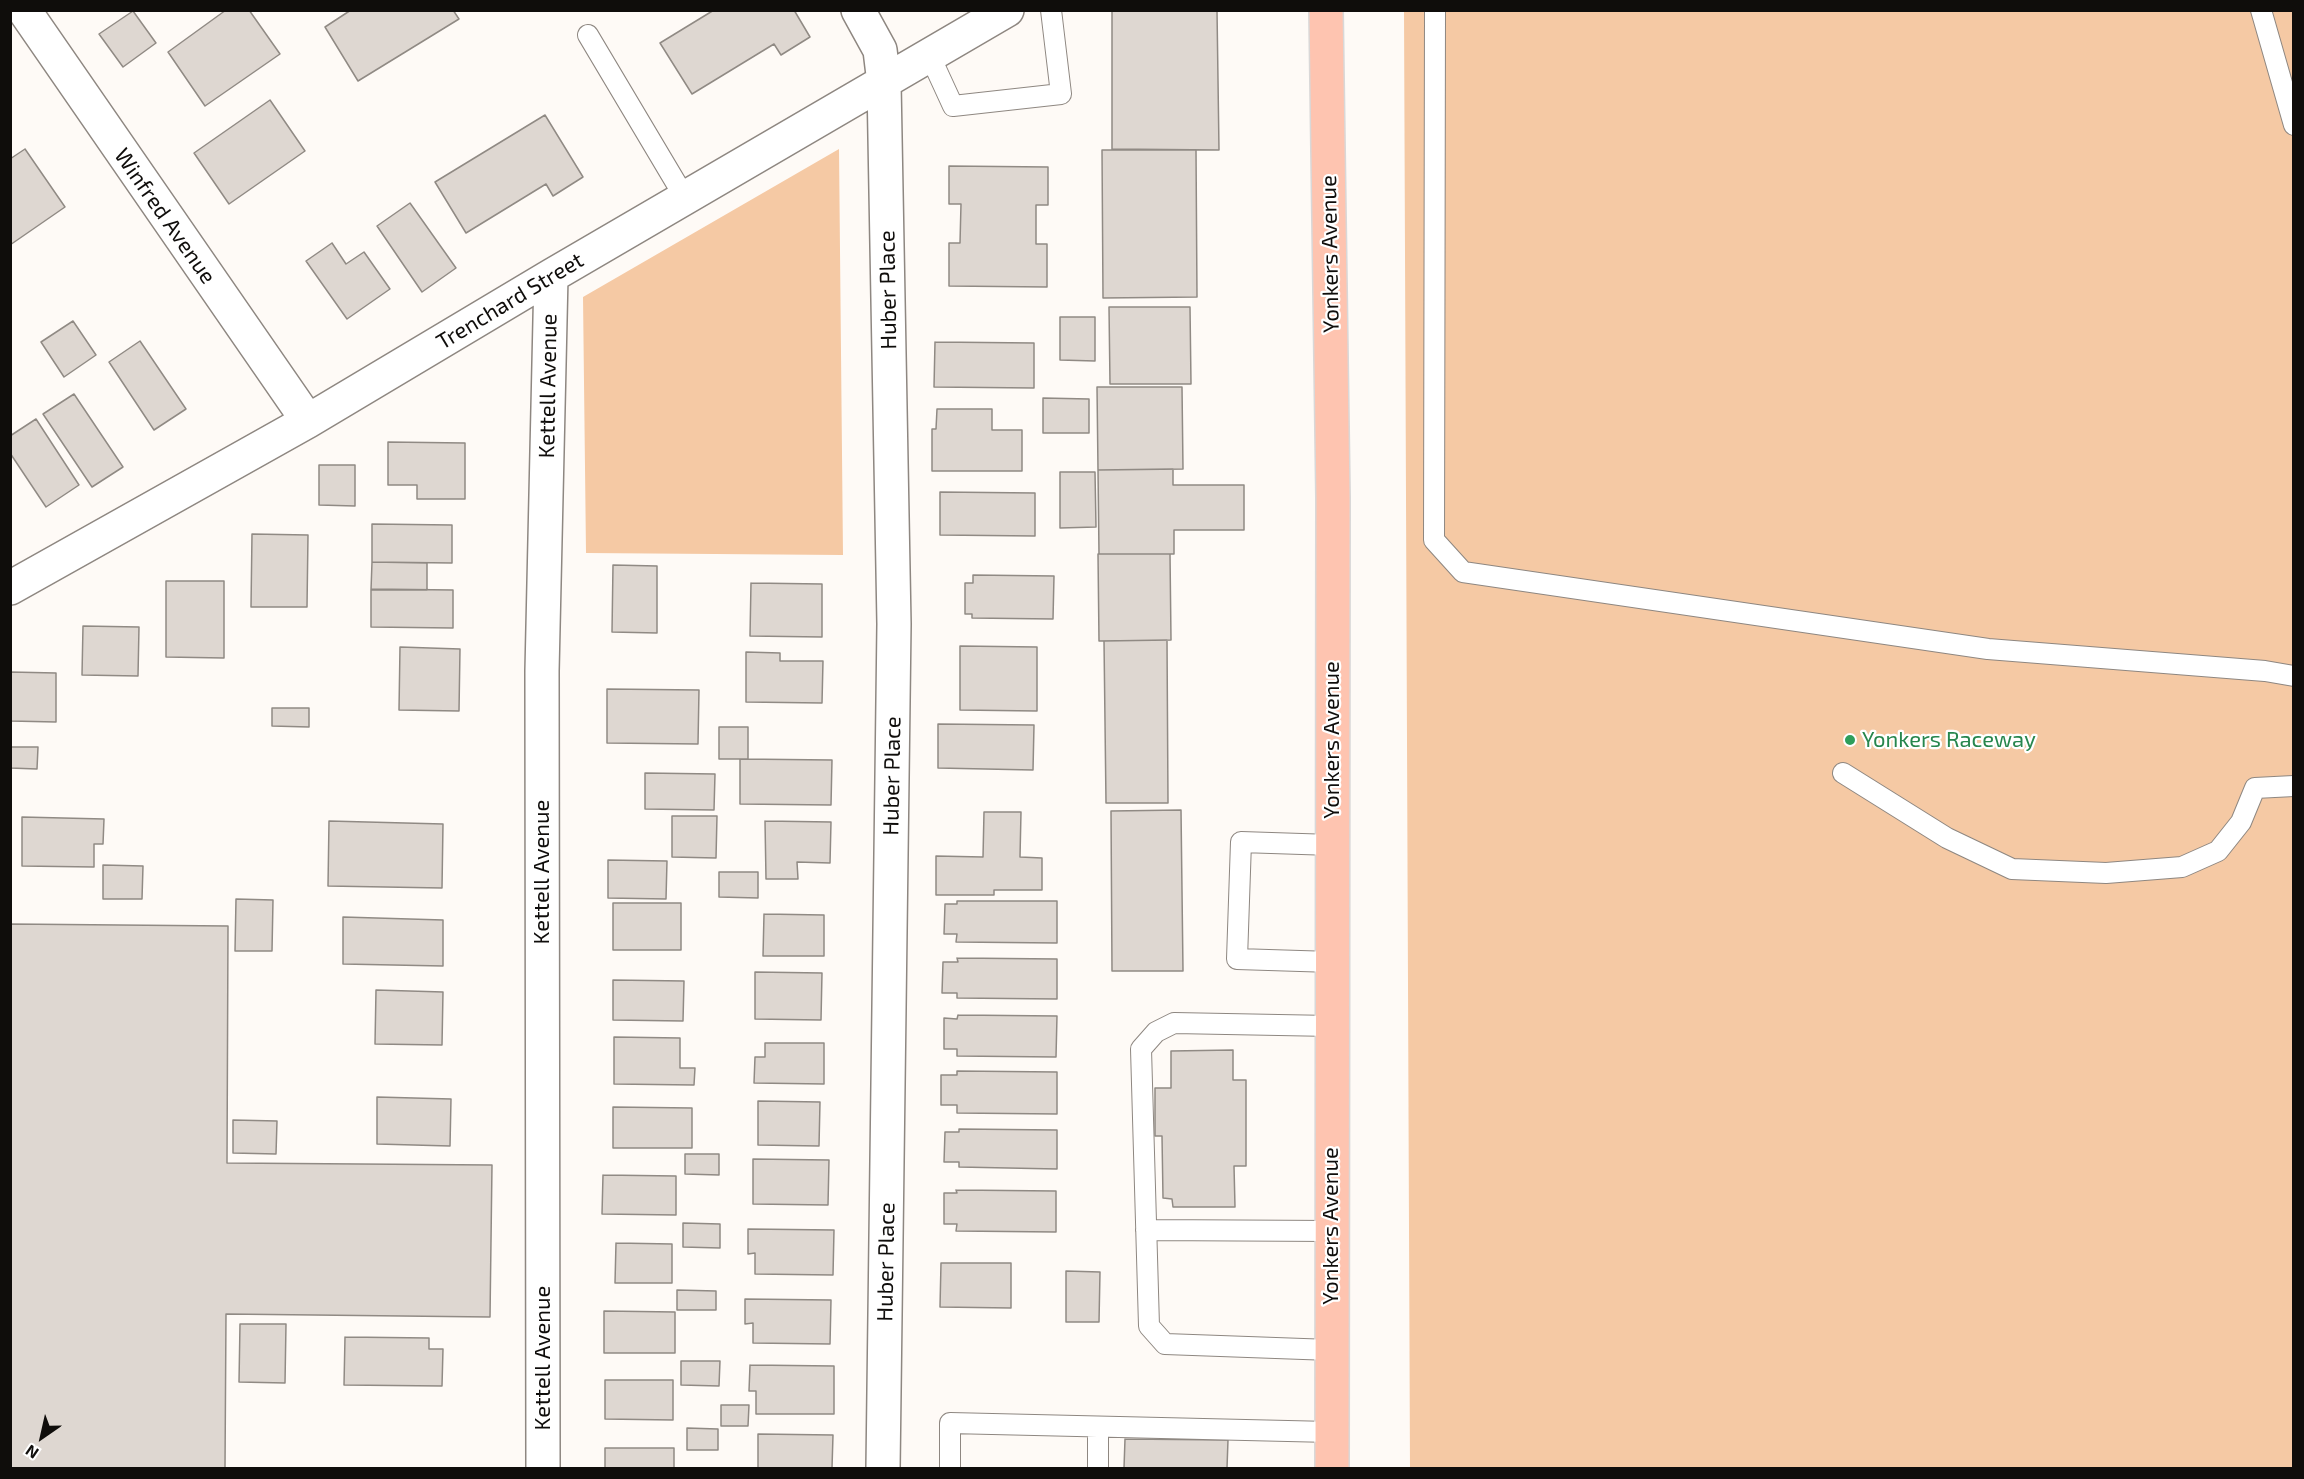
<!DOCTYPE html>
<html>
<head>
<meta charset="utf-8">
<style>
  body { margin:0 }
  #map { position:relative; width:2304px; height:1479px; overflow:hidden; background:#fefaf6; font-family:"Exo 2",sans-serif }
  canvas { display:block }
  .frame { position:absolute; inset:0; border:12px solid #0f0d0b; pointer-events:none }
  .north { position:absolute; left:12px; top:1407px; width:60px; height:60px; -webkit-text-stroke:4px #fff; paint-order:stroke; rotate:214deg; font-size:16px; font-weight:700; line-height:24px; text-align:center; color:#0f0d0b }
  .north::after { content:''; display:block; margin:auto; width:21px; height:27px; background:#0f0d0b; clip-path:polygon(50% 0,100% 100%,50% 72%,0 100%) }
</style>
</head>
<body>
<div id="map">
<canvas width="2304" height="1479"></canvas>
<div class="frame"></div>
<div class="north">N</div>
</div>
<script>
const context = document.querySelector('canvas').getContext('2d');
context.lineJoin = 'round';
function paint(path, color) { context.fillStyle = color; context.fill(path, 'evenodd'); }
const poly = rows => new Path2D(rows.map(r => 'M' + r).join(''));
function stroke(path, color, width, dash) { context.strokeStyle = color; context.lineWidth = width; context.lineCap = dash ? 'butt' : 'round'; context.setLineDash(dash || []); context.stroke(path); }
function write(font, color, halo, rows, align = 'center') {
  context.font = font + ' "Exo 2",sans-serif'; context.lineWidth = 4.5; context.setLineDash([]); context.textBaseline = 'middle'; context.strokeStyle = halo; context.fillStyle = color; for (const [text, x, y, turn = 0] of rows) {
    context.save(); context.translate(x, y); context.rotate((+turn || 0) * Math.PI / 180); context.textAlign = isNaN(turn) ? turn : align; if (halo) context.strokeText(text, 0, 0); context.fillText(text, 0, 0); context.restore();
  }
}
paint(poly([
  [1404,11,2293,11,2293,1468,1410,1468],
  [839,149,843,555,586,553,583,297]
]), '#f5c9a4');
const building = poly([
  [226,10,249,10,280,54,205,106,168,52,226,10],
  [351,10,453,10,459,19,358,81,325,27,351,10],
  [714,10,794,10,810,37,781,55,774,44,692,94,660,43,714,10],
  [1112,10,1217,10,1219,150,1112,149,1112,10],
  [133,11,156,43,123,67,99,34,133,11],
  [270,100,305,151,229,204,194,153,270,100],
  [545,115,583,177,553,196,546,184,466,233,435,182,545,115],
  [25,149,65,207,10,245,10,159,25,149],
  [1102,150,1196,150,1197,297,1103,298,1102,150],
  [949,166,1048,167,1048,205,1036,205,1036,244,1047,244,1047,287,949,286,949,243,960,243,961,204,949,204,949,166],
  [410,203,456,268,422,292,377,226,410,203],
  [332,243,346,264,364,252,390,289,347,319,306,261,332,243],
  [1109,307,1190,307,1191,384,1110,384,1109,307],
  [1060,317,1095,317,1095,361,1060,360,1060,317],
  [73,321,96,355,64,377,41,342,73,321],
  [140,341,186,409,154,430,109,362,140,341],
  [935,342,1034,343,1034,388,934,387,935,342],
  [1097,387,1182,387,1183,469,1098,470,1097,387],
  [74,394,123,467,92,487,43,414,74,394],
  [1043,398,1089,399,1089,433,1043,433,1043,398],
  [937,409,992,409,992,430,1022,430,1022,471,932,471,932,429,936,429,937,409],
  [36,419,79,485,46,507,10,453,10,436,36,419],
  [388,442,465,443,465,499,417,499,417,485,388,485,388,442],
  [319,465,355,465,355,506,319,505,319,465],
  [1173,469,1173,485,1244,485,1244,530,1174,530,1174,554,1099,554,1098,470,1173,469],
  [1060,472,1095,472,1096,527,1060,528,1060,472],
  [940,492,1035,493,1035,536,940,535,940,492],
  [372,524,452,525,452,563,372,562,372,524],
  [252,534,308,535,307,607,251,607,252,534],
  [1098,554,1170,554,1171,640,1099,641,1098,554],
  [372,562,427,563,427,590,371,590,372,562],
  [613,565,657,566,657,633,612,632,613,565],
  [973,575,1054,576,1053,619,972,618,972,614,965,614,965,583,973,583,973,575],
  [166,581,224,581,224,658,166,657,166,581],
  [751,583,822,584,822,637,750,636,751,583],
  [371,589,453,590,453,628,371,627,371,589],
  [83,626,139,627,138,676,82,675,83,626],
  [1167,640,1168,803,1106,803,1104,641,1167,640],
  [960,646,1037,647,1037,711,960,710,960,646],
  [400,647,460,649,459,711,399,710,400,647],
  [746,652,780,653,780,661,823,661,822,703,746,702,746,652],
  [10,672,56,673,56,722,10,721,10,672],
  [607,689,699,690,698,744,607,743,607,689],
  [272,708,309,708,309,727,272,726,272,708],
  [938,724,1034,725,1033,770,938,768,938,724],
  [719,727,748,727,748,759,719,759,719,727],
  [10,747,38,747,37,769,10,768,10,747],
  [740,759,832,760,831,805,740,804,740,759],
  [645,773,715,774,714,810,645,809,645,773],
  [1181,810,1183,971,1112,971,1111,811,1181,810],
  [984,812,1021,812,1020,857,1042,858,1042,890,994,890,994,895,936,895,936,856,983,857,984,812],
  [672,816,717,816,716,858,672,857,672,816],
  [22,817,104,819,103,844,94,844,94,867,22,866,22,817],
  [329,821,443,824,442,888,328,886,329,821],
  [765,821,831,822,830,863,797,862,798,879,766,879,765,821],
  [608,860,667,861,666,899,608,898,608,860],
  [103,865,143,866,142,899,103,899,103,865],
  [719,872,758,872,758,898,719,897,719,872],
  [236,899,273,900,272,951,235,951,236,899],
  [957,901,1057,901,1057,943,956,942,957,934,944,934,945,904,957,904,957,901],
  [613,903,681,903,681,950,613,950,613,903],
  [764,914,824,915,824,956,763,956,764,914],
  [343,917,443,920,443,966,343,964,343,917],
  [10,924,228,926,227,1163,492,1165,490,1317,226,1314,225,1468,10,1468,10,924],
  [957,958,1057,959,1057,999,957,998,957,993,942,993,943,962,958,962,957,958],
  [755,972,822,973,821,1020,755,1019,755,972],
  [613,980,684,981,683,1021,613,1020,613,980],
  [376,990,443,992,442,1045,375,1044,376,990],
  [958,1015,1057,1016,1056,1057,957,1056,957,1049,944,1049,944,1018,957,1019,958,1015],
  [614,1037,680,1038,680,1068,695,1068,694,1085,614,1084,614,1037],
  [765,1043,824,1043,824,1084,754,1083,755,1057,765,1057,765,1043],
  [1233,1050,1233,1080,1246,1080,1246,1166,1234,1166,1235,1207,1173,1207,1172,1199,1163,1198,1162,1136,1155,1136,1155,1088,1171,1088,1171,1051,1233,1050],
  [957,1071,1057,1072,1057,1114,957,1113,957,1105,941,1105,941,1075,957,1075,957,1071],
  [377,1097,451,1099,450,1146,377,1144,377,1097],
  [758,1101,820,1102,819,1146,758,1145,758,1101],
  [613,1107,692,1108,692,1148,613,1148,613,1107],
  [233,1120,277,1121,276,1154,233,1153,233,1120],
  [959,1129,1057,1130,1057,1169,959,1167,959,1162,944,1162,945,1132,959,1132,959,1129],
  [685,1154,719,1154,719,1175,685,1174,685,1154],
  [753,1159,829,1160,828,1205,753,1204,753,1159],
  [603,1175,676,1176,676,1215,602,1214,603,1175],
  [956,1190,1056,1191,1056,1232,956,1231,957,1224,944,1224,944,1193,957,1193,956,1190],
  [683,1223,720,1224,720,1248,683,1247,683,1223],
  [748,1229,834,1230,833,1275,755,1274,755,1253,748,1254,748,1229],
  [616,1243,672,1244,672,1283,615,1283,616,1243],
  [941,1263,1011,1263,1011,1308,940,1307,941,1263],
  [1066,1271,1100,1272,1099,1322,1066,1322,1066,1271],
  [677,1290,716,1291,716,1310,677,1310,677,1290],
  [745,1299,831,1300,830,1344,753,1343,753,1323,745,1324,745,1299],
  [604,1311,675,1312,675,1353,604,1353,604,1311],
  [240,1324,286,1324,285,1383,239,1382,240,1324],
  [345,1337,429,1338,429,1349,443,1349,442,1386,344,1385,345,1337],
  [681,1361,720,1361,719,1386,681,1385,681,1361],
  [750,1365,834,1366,834,1414,756,1414,756,1391,749,1391,750,1365],
  [605,1380,673,1380,673,1420,605,1419,605,1380],
  [721,1405,749,1405,748,1426,721,1426,721,1405],
  [687,1428,718,1429,718,1450,687,1450,687,1428],
  [758,1434,833,1435,832,1468,758,1468,758,1434],
  [1125,1439,1228,1440,1227,1468,1124,1468,1125,1439],
  [605,1448,674,1448,674,1468,605,1468,605,1448]
]);
paint(building, '#ded7d1');
stroke(building, '#908a84', 1.5);
const lane = poly([
  [1435,10,1434,540,1463,572,1988,649,2265,671,2294,676],
  [2261,10,2294,125],
  [588,35,685,198],
  [930,56,953,106,1061,94,1051,10],
  [1843,773,1947,838,2012,869,2106,873,2182,867,2218,851,2241,822,2255,788,2294,786],
  [1332,962,1237,959,1241,842,1332,845],
  [1146,1230,1331,1231],
  [1331,1350,1165,1344,1149,1326,1141,1049,1156,1032,1174,1023,1331,1026],
  [1098,1427,1098,1468],
  [950,1468,950,1423,1330,1432]
]);
const street = poly([
  [24,10,308,421],
  [858,10,880,50,884,83,894,624,883,1468],
  [10,588,308,421,551,276,1007,10],
  [543,1468,542,671,551,276]
]);
const primary = poly([
  [1326,10,1333,498,1332,1468]
]);
stroke(lane, '#8e8781', 22);
stroke(street, '#8e8781', 36);
stroke(primary, '#d9d8d8', 36);
stroke(lane, '#fff', 20);
stroke(street, '#fff', 33);
stroke(primary, '#fec4b0', 33);
for (const [x, y, r, color] of [
  [1850,740,6,"#2e9e5b"]
]) { const dot = new Path2D(); dot.arc(x, y, r, 0, 2 * Math.PI); context.fillStyle = color; context.fill(dot); stroke(dot, '#fff', 2); }
write('22px', '#0f0d0b', '#fff', [
  ["Winfred Avenue",165,216,55],
  ["Yonkers Avenue",1330,254,-91],
  ["Huber Place",888,290,-91],
  ["Trenchard Street",510,301,-31],
  ["Kettell Avenue",548,386,-89],
  ["Yonkers Avenue",1332,740,-90],
  ["Huber Place",892,776,-89],
  ["Kettell Avenue",542,872,-90],
  ["Yonkers Avenue",1331,1226,-90],
  ["Huber Place",886,1262,-89],
  ["Kettell Avenue",543,1358,-90]
]);
write('22px', '#27864d', '#fff', [
  ["Yonkers Raceway",1862,740]
], 'left');
</script>
</body>
</html>
